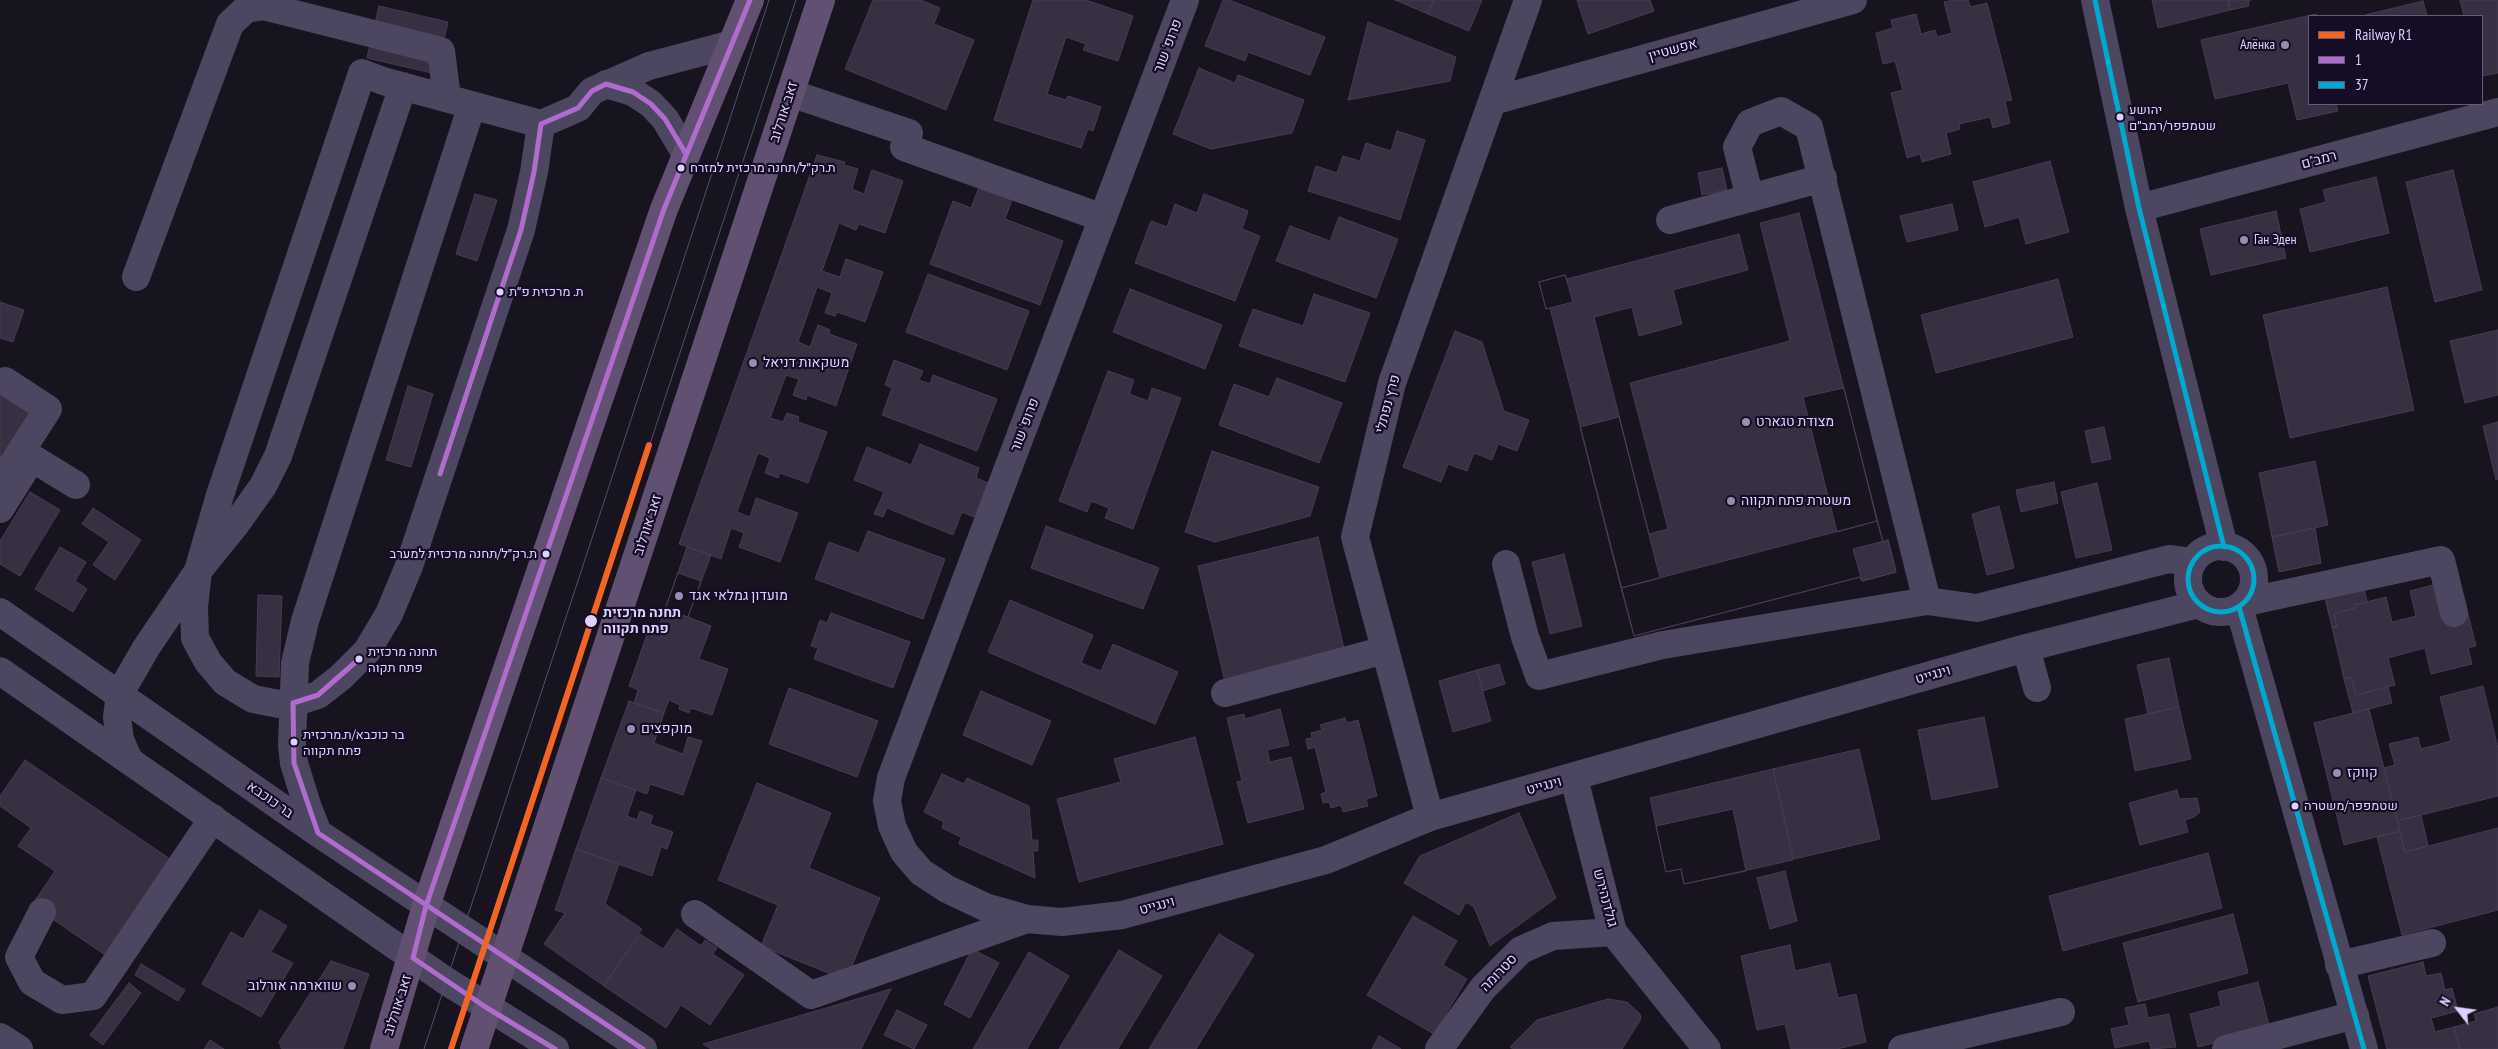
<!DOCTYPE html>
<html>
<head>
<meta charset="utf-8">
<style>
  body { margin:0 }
  #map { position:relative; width:2498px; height:1049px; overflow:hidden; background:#17131f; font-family:"PT Sans Narrow",sans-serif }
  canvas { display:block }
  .legend { position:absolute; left:2308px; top:15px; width:175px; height:90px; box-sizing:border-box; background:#150d25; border:1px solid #665b7c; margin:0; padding:6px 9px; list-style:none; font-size:15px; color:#dfd1ff }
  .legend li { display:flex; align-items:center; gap:10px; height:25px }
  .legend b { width:25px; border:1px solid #665b7c }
  .north { position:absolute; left:2433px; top:984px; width:50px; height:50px; -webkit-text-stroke:4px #150d25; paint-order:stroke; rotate:300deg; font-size:14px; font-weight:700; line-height:20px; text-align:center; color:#dfd1ff }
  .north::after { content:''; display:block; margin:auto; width:18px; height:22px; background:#dfd1ff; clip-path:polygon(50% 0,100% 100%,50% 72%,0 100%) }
</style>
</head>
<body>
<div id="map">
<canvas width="2498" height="1049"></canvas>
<ul class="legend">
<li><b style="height:6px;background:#f26522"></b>Railway R1</li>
<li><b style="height:6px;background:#b06ccc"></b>1</li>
<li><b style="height:6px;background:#00a9ce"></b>37</li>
</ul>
<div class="north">N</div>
</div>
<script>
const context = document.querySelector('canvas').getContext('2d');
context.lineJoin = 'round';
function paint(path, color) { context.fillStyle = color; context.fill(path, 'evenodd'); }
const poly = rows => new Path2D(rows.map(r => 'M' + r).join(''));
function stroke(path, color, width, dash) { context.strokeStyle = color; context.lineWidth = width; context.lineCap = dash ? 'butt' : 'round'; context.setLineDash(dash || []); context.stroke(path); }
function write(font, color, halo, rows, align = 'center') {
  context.font = font + ' "PT Sans Narrow",Heebo,sans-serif'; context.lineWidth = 4.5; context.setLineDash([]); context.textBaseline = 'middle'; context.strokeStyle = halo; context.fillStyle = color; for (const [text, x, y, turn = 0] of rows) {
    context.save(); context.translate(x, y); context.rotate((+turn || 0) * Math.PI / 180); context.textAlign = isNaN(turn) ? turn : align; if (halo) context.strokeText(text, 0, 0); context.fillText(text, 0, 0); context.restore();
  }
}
const building = poly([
  [873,0,921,0,940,8,934,24,974,40,946,110,845,69,873,0],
  [1033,0,1086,0,1133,16,1118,61,1083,50,1086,44,1066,37,1047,94,1066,100,1068,96,1101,107,1093,131,1088,129,1081,148,994,120,1033,0],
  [1223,0,1229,0,1325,37,1310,75,1248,52,1245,61,1205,46,1223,0],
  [1395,0,1434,0,1428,14,1395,0],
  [1434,0,1482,0,1469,31,1428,14,1434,0],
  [1577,0,1650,0,1654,11,1588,34,1577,0],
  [1953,0,1968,0,1970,7,1987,3,2012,100,2005,101,2010,123,1993,128,1990,117,1959,124,1960,129,1946,133,1951,154,1922,162,1920,154,1907,158,1891,93,1903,90,1895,61,1883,64,1876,33,1893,28,1891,20,1916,14,1921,34,1935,30,1937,37,1952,33,1944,2,1953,0],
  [2152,0,2228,0,2230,10,2158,28,2152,0],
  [2228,0,2251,0,2248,1,2249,6,2230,10,2228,0],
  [2460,0,2498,0,2498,73,2482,76,2482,16,2464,16,2460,0],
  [2423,1,2427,16,2365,16,2365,15,2423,1],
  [379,6,448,22,436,74,367,58,379,6],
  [2316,14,2317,16,2309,16,2309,104,2336,104,2338,111,2297,120,2288,83,2215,99,2201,40,2316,14],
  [1368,22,1456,57,1450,81,1348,100,1368,22],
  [1199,68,1235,83,1238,75,1304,100,1292,133,1211,149,1173,134,1199,68],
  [1397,131,1425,140,1400,220,1308,191,1316,166,1337,173,1343,156,1360,161,1366,143,1391,151,1397,131],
  [817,155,845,162,844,165,858,169,852,189,864,194,872,170,903,181,885,233,859,224,856,230,839,223,822,271,840,277,846,259,883,272,865,322,837,312,835,316,825,313,832,293,817,287,798,342,810,347,818,325,830,330,829,334,857,344,836,406,807,395,806,400,793,395,799,379,786,375,770,418,783,422,787,413,799,417,798,422,827,432,808,483,780,473,778,478,765,473,770,458,758,453,737,512,750,517,756,498,798,513,780,562,739,547,744,533,731,528,721,559,679,544,817,155],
  [2050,161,2069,232,2026,244,2019,217,1985,227,1973,182,2050,161],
  [1722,168,1727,190,1702,195,1698,173,1722,168],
  [2453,170,2482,290,2435,302,2406,182,2453,170],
  [2376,177,2389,233,2310,252,2300,209,2326,202,2323,190,2376,177],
  [979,187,1012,200,1005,219,1063,241,1040,305,930,264,953,201,971,208,979,187],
  [475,194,497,200,477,261,456,254,475,194],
  [1204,194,1248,211,1242,229,1260,236,1235,301,1135,263,1151,221,1167,227,1175,204,1197,213,1204,194],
  [1952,204,1958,230,1907,242,1900,216,1952,204],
  [2276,211,2286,258,2211,275,2200,229,2276,211],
  [1799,213,1883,542,1888,540,1896,572,1862,581,1860,577,1634,636,1550,308,1546,309,1539,282,1565,275,1567,279,1739,234,1748,270,1673,290,1682,324,1639,336,1632,307,1594,317,1649,534,1668,529,1630,383,1790,341,1760,223,1799,213],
  [1339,217,1398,239,1376,298,1276,261,1290,226,1330,241,1339,217],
  [928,274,1029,311,1007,370,906,332,928,274],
  [1565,275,1573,302,1546,309,1539,282,1565,275],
  [2058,279,2073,337,1936,373,1921,315,2058,279],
  [2387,287,2414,410,2290,438,2263,315,2387,287],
  [1130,289,1222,325,1205,369,1113,332,1130,289],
  [1314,294,1370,313,1345,382,1239,346,1253,309,1303,326,1314,294],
  [0,302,24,310,13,342,0,338,0,302],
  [2498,330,2498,395,2465,403,2450,341,2498,330],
  [1455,331,1482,342,1504,411,1529,420,1517,451,1498,444,1492,460,1474,453,1467,471,1448,464,1441,482,1403,467,1455,331],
  [894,360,923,371,919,380,930,384,933,375,997,399,977,451,882,415,892,388,885,385,894,360],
  [1108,371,1134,380,1129,394,1148,401,1152,388,1181,398,1133,529,1105,518,1109,508,1091,501,1087,512,1059,501,1108,371],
  [1277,378,1342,403,1319,463,1219,425,1234,384,1269,397,1277,378],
  [408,386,433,394,411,467,386,460,408,386],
  [1844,388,1877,521,1837,532,1803,397,1844,388],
  [0,395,30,414,0,462,0,395],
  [1619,417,1660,578,1621,588,1580,427,1619,417],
  [2498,422,2498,479,2496,480,2483,426,2498,422],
  [2104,427,2111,459,2092,463,2085,431,2104,427],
  [920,444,979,468,976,478,988,483,974,517,962,512,953,535,887,508,883,517,874,514,884,492,854,480,867,447,911,465,920,444],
  [1212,451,1319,487,1310,516,1215,542,1185,532,1212,451],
  [2315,461,2328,525,2272,537,2259,473,2315,461],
  [2054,482,2058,503,2021,512,2016,490,2054,482],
  [2097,483,2112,550,2076,558,2061,492,2097,483],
  [30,492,60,510,20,576,0,564,0,541,30,492],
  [1999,506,2014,568,1987,575,1972,514,1999,506],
  [93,508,141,540,115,580,93,565,109,542,82,524,93,508],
  [1877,521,1883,542,1888,540,1896,572,1862,581,1860,577,1634,636,1621,588,1877,521],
  [1046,526,1159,568,1143,609,1031,568,1046,526],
  [2315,528,2321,563,2279,572,2272,537,2315,528],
  [868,531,945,559,923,619,815,579,829,542,859,553,868,531],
  [1318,537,1345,653,1225,682,1198,566,1318,537],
  [1888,540,1896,572,1862,581,1853,549,1888,540],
  [60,547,86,562,75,581,87,589,73,612,35,589,60,547],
  [687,547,711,555,688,617,711,626,699,659,728,669,712,715,691,708,689,713,679,709,680,705,669,700,664,713,634,703,638,690,629,686,651,623,659,626,687,547],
  [1564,554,1582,626,1550,634,1532,562,1564,554],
  [2360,571,2367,602,2354,605,2355,608,2334,614,2337,627,2332,627,2321,581,2360,571],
  [678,573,701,581,688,617,665,609,678,573],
  [2452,580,2463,594,2476,646,2468,648,2472,664,2431,674,2425,648,2388,658,2395,685,2356,695,2351,677,2344,679,2332,627,2337,627,2334,614,2355,608,2354,605,2386,597,2392,622,2416,616,2410,591,2452,580],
  [258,595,282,596,279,677,256,676,258,595],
  [1010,600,1093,635,1081,663,1101,671,1113,644,1178,672,1155,724,988,652,1010,600],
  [831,613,910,642,893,688,814,659,818,648,811,646,820,620,827,623,831,613],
  [2169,658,2179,707,2148,714,2137,665,2169,658],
  [1499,664,1505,684,1482,691,1477,670,1499,664],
  [1477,670,1491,721,1453,732,1439,681,1477,670],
  [2351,677,2356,695,2388,687,2392,703,2353,713,2344,679,2351,677],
  [2483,686,2498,748,2498,796,2397,821,2384,768,2395,765,2389,744,2418,737,2421,749,2451,741,2440,697,2483,686],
  [789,688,878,721,857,777,769,744,789,688],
  [981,691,1051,721,1032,765,963,735,981,691],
  [629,701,664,713,654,743,683,754,688,737,702,741,683,795,650,784,647,794,601,778,629,701],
  [2179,707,2191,759,2135,771,2125,719,2179,707],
  [1280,709,1289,745,1267,750,1270,762,1291,757,1304,809,1248,823,1237,782,1242,781,1227,718,1244,714,1245,719,1280,709],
  [2369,709,2400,831,2344,845,2314,723,2369,709],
  [1984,717,1998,787,1932,800,1918,730,1984,717],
  [1345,718,1347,723,1358,720,1377,796,1366,799,1368,806,1343,812,1341,805,1331,808,1329,802,1323,803,1321,794,1326,792,1315,747,1308,749,1306,739,1312,738,1311,733,1322,730,1320,725,1345,718],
  [1195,737,1223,844,1079,882,1057,799,1121,782,1114,759,1195,737],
  [1859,749,1880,839,1794,859,1773,769,1859,749],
  [25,760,170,859,105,955,32,905,55,871,18,846,31,828,0,806,0,796,25,760],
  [1773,769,1793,860,1684,884,1681,869,1666,872,1650,798,1773,769],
  [942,774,964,784,967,778,1029,806,1032,840,1038,840,1038,851,1033,851,1035,878,959,844,961,837,942,828,944,822,924,812,942,774],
  [601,778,636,790,627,816,637,820,640,811,653,816,650,824,673,832,667,849,661,847,652,876,576,849,601,778],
  [757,783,831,813,809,868,880,898,846,980,761,946,778,905,718,880,757,783],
  [2177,790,2179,799,2197,798,2200,812,2194,817,2185,820,2188,832,2140,845,2129,803,2177,790],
  [1733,809,1746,871,1684,884,1681,869,1666,872,1656,826,1733,809],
  [1519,813,1556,898,1490,946,1474,907,1466,902,1459,915,1404,883,1420,856,1519,813],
  [2421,815,2428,846,2405,852,2397,821,2421,815],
  [2498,828,2498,910,2402,935,2377,837,2400,831,2405,852,2498,828],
  [576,849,619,864,605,904,642,929,604,986,544,944,565,913,555,910,576,849],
  [2208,853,2222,908,2063,951,2049,896,2208,853],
  [1785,871,1797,921,1770,929,1757,878,1785,871],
  [260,910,287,926,271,952,293,963,261,1017,202,984,231,932,243,939,260,910],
  [2233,914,2248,973,2138,1002,2123,943,2233,914],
  [1413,916,1457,941,1443,965,1467,979,1434,1034,1367,995,1413,916],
  [677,929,701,946,705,940,717,948,713,954,744,975,710,1025,681,1005,666,1028,604,986,640,934,663,949,677,929],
  [1219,934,1254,955,1196,1049,1149,1049,1219,934],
  [1790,945,1795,971,1830,963,1838,998,1856,994,1866,1042,1837,1049,1791,1049,1785,1024,1757,1030,1741,956,1790,945],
  [972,949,999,963,970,1018,944,1004,972,949],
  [1119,950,1162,976,1118,1049,1059,1049,1119,950],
  [1029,952,1069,976,1027,1049,973,1049,1029,952],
  [331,961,369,974,343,1049,282,1049,279,1042,331,961],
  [2423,962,2426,976,2441,973,2445,990,2452,988,2458,1011,2431,1018,2435,1032,2454,1027,2460,1049,2387,1049,2368,976,2423,962],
  [141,964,185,990,178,1001,135,975,141,964],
  [2258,982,2270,1029,2198,1047,2190,1014,2221,1006,2218,992,2258,982],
  [129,983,141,993,103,1045,90,1035,129,983],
  [891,989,861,1049,711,1049,703,1044,891,989],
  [1608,999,1627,1002,1640,1014,1641,1019,1622,1049,1513,1049,1510,1047,1537,1020,1608,999],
  [2145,1004,2148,1018,2169,1014,2176,1047,2151,1049,2149,1041,2115,1048,2111,1029,2129,1025,2125,1008,2145,1004],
  [2498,1007,2498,1049,2460,1049,2454,1027,2476,1021,2474,1014,2498,1007],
  [897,1010,927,1025,914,1049,884,1035,897,1010],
  [1379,1036,1401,1049,1372,1049,1379,1036],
  [210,1040,224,1049,204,1049,210,1040]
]);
paint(building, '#373042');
stroke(building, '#453c54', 1);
stroke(poly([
  [1185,0,891,778,887,801,892,826,904,852,921,872,947,889,985,907,1027,919,1062,922,1122,915,1326,860,1430,817,2026,648,2199,604],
  [2095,0,2139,208,2224,547],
  [606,84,633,92,651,104,665,119,686,154],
  [790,93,909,133,904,147,1103,218],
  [1493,101,1853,0],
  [541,124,534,172,521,230,409,566,389,614,367,651,341,677,318,695,293,703,279,704,253,699,225,682,208,662,195,638,194,607,198,571,220,495,362,73,383,81,541,124,578,108,592,91,649,66,732,44],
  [1750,198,1737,147,1750,123,1781,111,1809,127,1927,601],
  [2139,208,2498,112],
  [1670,220,1823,178],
  [136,277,230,24,246,9,263,6,441,51,447,98],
  [0,484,48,409,5,381],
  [0,509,32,458,76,485],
  '2188 579a33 33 0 1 1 66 0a33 33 0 1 1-66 0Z',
  [1506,564,1525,637,1539,676,1663,645,1927,601,1977,608,2169,559,2192,562],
  [2246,602,2441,560,2454,613],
  [2239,607,2364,1049],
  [0,612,318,833,643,1049],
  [2026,648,2037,688],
  [0,671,446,981,555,1049],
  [1225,693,1385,650],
  [129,760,120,740,117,717,120,693,146,648,198,571,236,524,263,486,278,456,403,86],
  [1574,778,1613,932,1707,1049],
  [1430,817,1355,537,1392,383,1528,0],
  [318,833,307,805,294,763,292,745,295,663,305,621,472,105],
  [42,912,19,957,32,982,62,1000,93,996,213,818],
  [695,914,811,995,1027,919],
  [2339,965,2432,943],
  [0,1037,19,1049],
  [1439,1049,1483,988,1521,950,1553,936,1613,932],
  [1902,1049,2061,1012],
  [2226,1049,2355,1015]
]), '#4d4661', 28);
stroke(poly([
  [384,1049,426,906,664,209,750,0],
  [474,1049,821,0]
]), '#625072', 28);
stroke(poly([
  [424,1049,769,0],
  [451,1049,796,0]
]), '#46546c', 1);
stroke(poly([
  [440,474,521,230,534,172,541,124,578,108,592,91,606,84,633,92,651,104,665,119,686,154],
  [359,659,318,695,293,703,294,763,318,833,643,1049],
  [555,1049,487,1008,413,958,426,906,664,209,750,0]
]), '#b06ccc', 5);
stroke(poly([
  [2095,0,2139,208,2224,547],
  '2188 579a33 33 0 1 1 66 0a33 33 0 1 1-66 0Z',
  [2239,607,2364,1049]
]), '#00a9ce', 5);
stroke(poly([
  [451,1049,649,445]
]), '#f26522', 6);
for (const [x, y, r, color] of [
  [2285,45,5,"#998eb1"],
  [2120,117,4.5,"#dfd1ff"],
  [681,168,4.5,"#dfd1ff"],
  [2244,240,5,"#998eb1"],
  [500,292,4.5,"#dfd1ff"],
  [753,363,5,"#998eb1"],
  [1746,422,5,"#998eb1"],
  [1731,501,5,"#998eb1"],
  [546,554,4.5,"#dfd1ff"],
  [679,596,5,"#998eb1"],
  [591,621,7,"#dfd1ff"],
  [359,659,4.5,"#dfd1ff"],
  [631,729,5,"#998eb1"],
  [294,742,4.5,"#dfd1ff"],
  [2337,773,5,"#998eb1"],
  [2295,806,4.5,"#dfd1ff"],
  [352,986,5,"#998eb1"]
]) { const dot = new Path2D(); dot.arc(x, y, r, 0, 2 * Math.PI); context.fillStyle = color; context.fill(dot); stroke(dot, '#150d25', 2); }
write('13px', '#dfd1ff', '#150d25', [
  ["יהושע",2129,110],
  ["שטמפפר/רמב״ם",2129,126],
  ["ת.רק״ל/תחנה מרכזית למזרח",690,168],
  ["ת. מרכזית פ״ת",509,292],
  ["ת.רק״ל/תחנה מרכזית למערב",537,554,"right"],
  ["תחנה מרכזית",368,652],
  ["פתח תקוה",368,668],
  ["בר כוכבא/ת.מרכזית",303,735],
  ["פתח תקווה",303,751],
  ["שטמפפר/משטרה",2304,806]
], 'left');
write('14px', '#dfd1ff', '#150d25', [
  ["Алёнка",2275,45,"right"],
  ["Ган Эден",2254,240],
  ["משקאות דניאל",763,363],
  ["מצודת טגארט",1756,422],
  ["משטרת פתח תקווה",1741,501],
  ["מועדון גמלאי אגד",689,596],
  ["מוקפצים",641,729],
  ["קווקז",2347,773],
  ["שווארמה אורלוב",342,986,"right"]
], 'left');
write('14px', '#dfd1ff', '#150d25', [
  ["פרופ' שור",1168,46,-69],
  ["אפשטיין",1673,50,-16],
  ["זאב אורלוב",784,112,-72],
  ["רמב\"ם",2319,160,-15],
  ["פרץ נפתלי",1388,404,-75],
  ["פרופ' שור",1025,425,-69],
  ["זאב אורלוב",648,525,-72],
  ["וינגייט",1933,675,-16],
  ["וינגייט",1544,786,-15],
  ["בר כוכבא",270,800,35],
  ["גולדנהירש",1605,898,75],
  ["וינגייט",1157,906,-15],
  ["סטרומה",1499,973,-46],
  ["זאב אורלוב",398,1005,-72]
]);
write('bold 14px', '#dfd1ff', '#150d25', [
  ["תחנה מרכזית",603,613],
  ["פתח תקווה",603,629]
], 'left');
</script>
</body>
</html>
